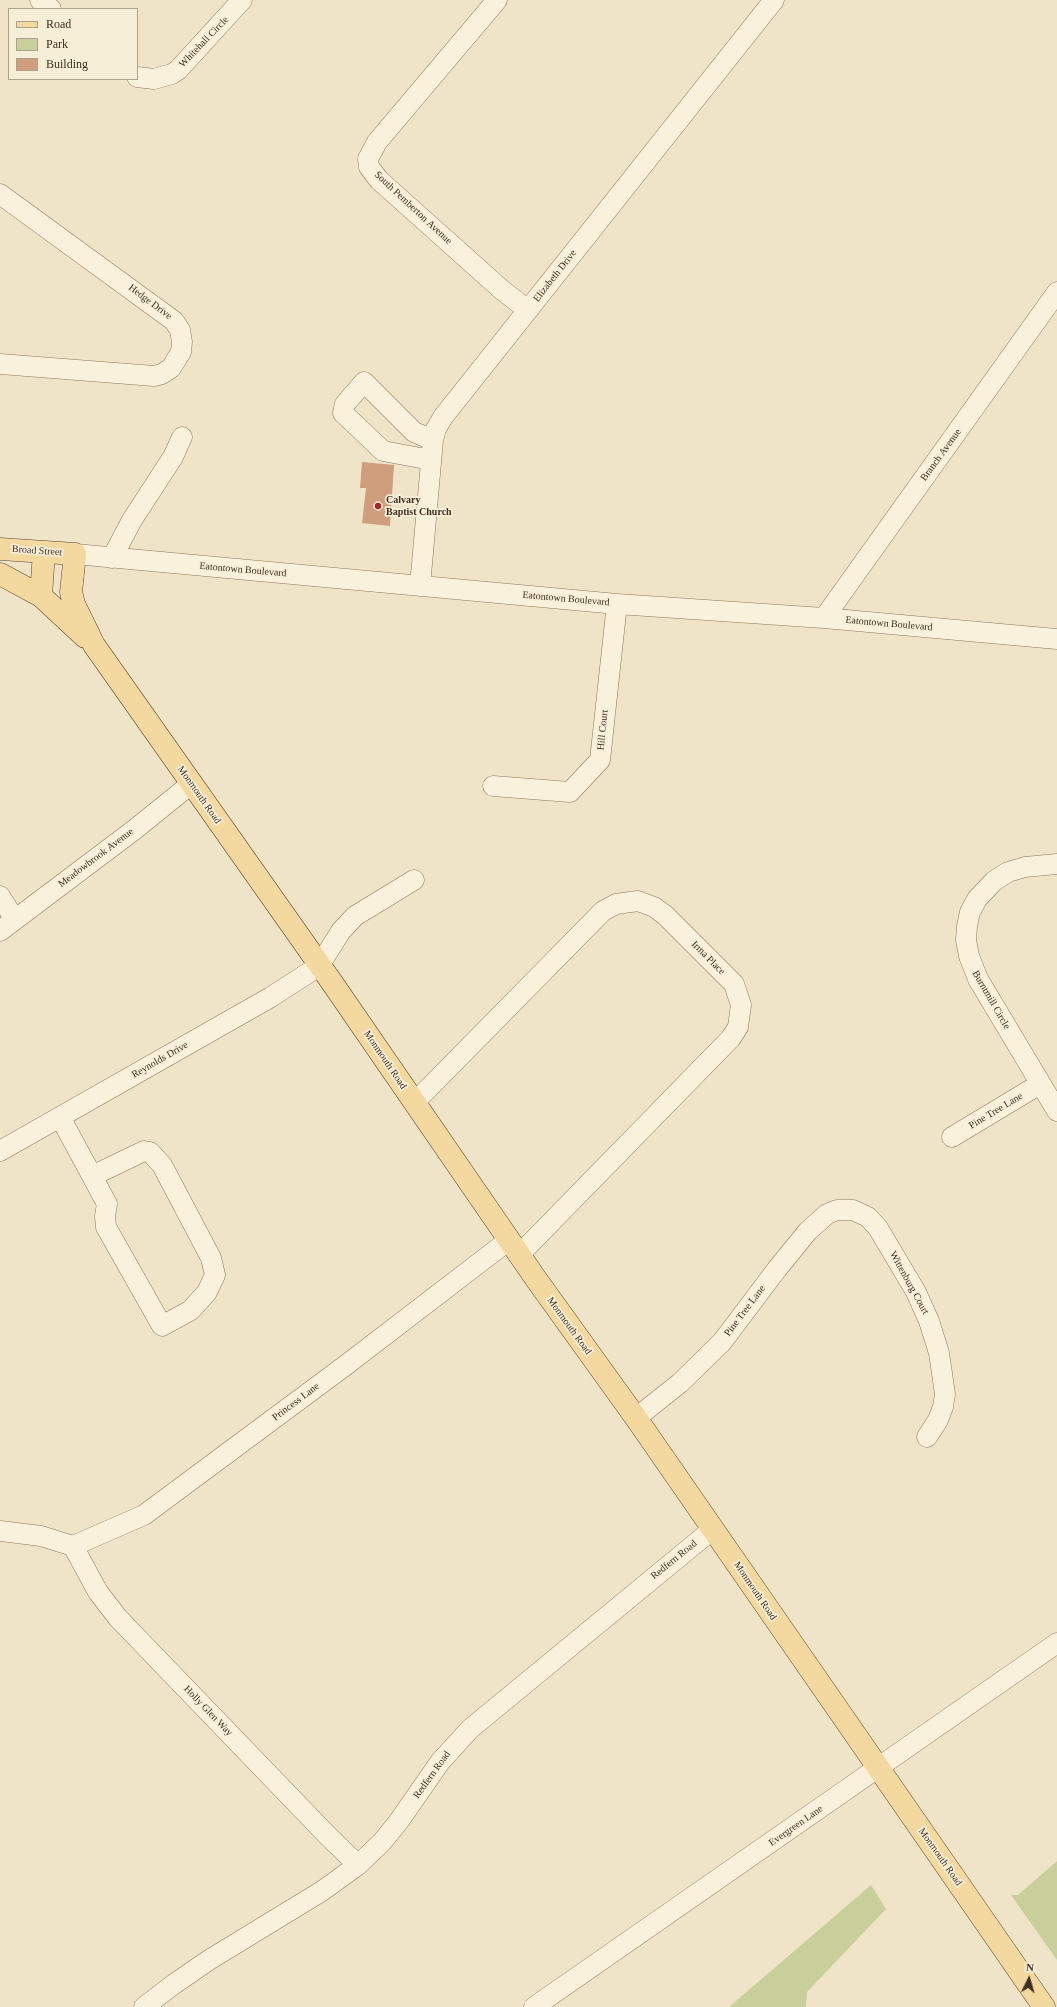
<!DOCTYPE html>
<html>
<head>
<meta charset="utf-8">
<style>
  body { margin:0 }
  #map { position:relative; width:1057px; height:2007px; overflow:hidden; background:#f0e4c8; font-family:Georgia,serif }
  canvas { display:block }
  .legend { position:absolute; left:8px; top:8px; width:130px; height:72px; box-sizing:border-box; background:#f7eed8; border:1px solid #ada18e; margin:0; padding:5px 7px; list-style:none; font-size:12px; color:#3d2e20 }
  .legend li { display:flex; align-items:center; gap:8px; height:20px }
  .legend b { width:20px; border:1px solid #ada18e }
  .north { position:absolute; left:1009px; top:1959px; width:40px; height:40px; -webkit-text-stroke:3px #f7eed8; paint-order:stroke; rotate:5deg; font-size:11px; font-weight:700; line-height:16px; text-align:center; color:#3d2e20 }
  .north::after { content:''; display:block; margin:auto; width:14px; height:18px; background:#3d2e20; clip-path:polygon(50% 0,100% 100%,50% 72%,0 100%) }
</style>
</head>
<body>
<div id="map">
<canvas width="1057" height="2007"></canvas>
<ul class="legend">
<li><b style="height:5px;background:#f3d9a0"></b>Road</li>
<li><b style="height:11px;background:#c9cf9b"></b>Park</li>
<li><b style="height:11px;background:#cf9f7d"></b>Building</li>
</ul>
<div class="north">N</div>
</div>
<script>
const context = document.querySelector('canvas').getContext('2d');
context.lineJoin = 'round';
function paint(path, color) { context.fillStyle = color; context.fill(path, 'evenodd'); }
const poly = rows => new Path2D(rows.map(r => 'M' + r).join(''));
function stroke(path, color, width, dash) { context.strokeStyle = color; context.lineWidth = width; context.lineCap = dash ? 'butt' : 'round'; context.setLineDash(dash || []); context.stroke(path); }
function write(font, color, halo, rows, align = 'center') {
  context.font = font + ' Georgia,serif'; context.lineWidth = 3.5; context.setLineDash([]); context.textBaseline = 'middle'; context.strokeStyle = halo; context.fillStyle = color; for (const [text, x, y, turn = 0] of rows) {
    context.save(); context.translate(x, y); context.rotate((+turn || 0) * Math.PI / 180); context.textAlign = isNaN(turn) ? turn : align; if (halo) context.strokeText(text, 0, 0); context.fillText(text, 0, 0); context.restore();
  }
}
paint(poly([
  [1057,1861,1057,1960,1011,1895,1018,1895],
  [871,1885,886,1909,807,1992,806,2007,729,2007]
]), '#c9cf9b');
paint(poly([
  [362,462,394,465,390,526,362,523,366,488,360,488]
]), '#cf9f7d');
const minor = poly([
  [40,0,51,9],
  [497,0,377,142,368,159,369,167,379,180,502,290,528,310],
  [137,77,154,79,172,74,178,70,242,0],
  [0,194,174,321,180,330,182,342,181,352,171,368,162,374,154,376,0,364],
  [431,460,383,451,343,413,345,404,364,382,414,432,433,440],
  [75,554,617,604,824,618,1057,639],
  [112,558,132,520,173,457,182,437],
  [420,586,433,440,436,429,443,417,774,0],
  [824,618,1057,292],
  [493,786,570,792,600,760,617,604],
  [1057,864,1025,867,1008,872,994,881,977,899,970,912,967,926,966,940,969,956,978,979,1057,1111],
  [0,896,15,920],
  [0,931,134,830,191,784],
  [414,1103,603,911,616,904,638,901,654,907,665,915,734,984,741,1005,738,1027,731,1038,519,1255],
  [60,1117,92,1176,144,1151,150,1152,162,1165,211,1258,215,1275,207,1292,191,1310,162,1326,106,1227,105,1216,107,1204,92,1176],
  [952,1137,1040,1084],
  [0,1151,271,997,319,966,341,931,355,916,414,880],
  [636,1418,680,1383,722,1342,777,1269,808,1231,827,1214,837,1210,853,1210,868,1217,878,1228,916,1292,929,1321,939,1353,945,1394,943,1407,938,1420,927,1437],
  [0,1531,41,1536,73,1546],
  [73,1546,144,1515,346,1365,509,1240],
  [73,1546,98,1592,118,1618,328,1836,358,1865],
  [144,2007,174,1984,209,1960,322,1891,358,1865,382,1842,399,1821,440,1762,470,1729,713,1529],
  [534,2007,1057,1643]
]);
const major = poly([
  [0,549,75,554,71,592,74,604,94,645,333,984,536,1279,636,1418,1044,2007],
  [0,574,41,596,85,637],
  [41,596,44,552]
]);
stroke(minor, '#8d765c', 21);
stroke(major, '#5b4430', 23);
stroke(minor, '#faf1dc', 20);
stroke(major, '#f3d9a0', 22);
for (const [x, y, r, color] of [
  [378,506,4,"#9e2a2b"]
]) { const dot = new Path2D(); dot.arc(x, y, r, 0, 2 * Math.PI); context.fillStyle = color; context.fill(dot); stroke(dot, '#f7eed8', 1.5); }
write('10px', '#3d2e20', '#f7eed8', [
  ["Whitehall Circle",204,42,-46],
  ["South Pemberton Avenue",413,208,43],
  ["Elizabeth Drive",555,276,-52],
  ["Hedge Drive",150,302,37],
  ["Branch Avenue",941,455,-54],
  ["Broad Street",37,551,4],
  ["Eatontown Boulevard",243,570,5],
  ["Eatontown Boulevard",566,599,5],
  ["Eatontown Boulevard",889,624,5],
  ["Hill Court",603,730,-84],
  ["Monmouth Road",199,795,55],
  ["Meadowbrook Avenue",96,858,-37],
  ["Irma Place",708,958,45],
  ["Burntmill Circle",991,1000,60],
  ["Reynolds Drive",160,1060,-30],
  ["Monmouth Road",385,1060,56],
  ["Pine Tree Lane",996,1111,-31],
  ["Wittenburg Court",909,1283,61],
  ["Pine Tree Lane",745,1311,-53],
  ["Monmouth Road",569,1326,54],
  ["Princess Lane",296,1402,-37],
  ["Redfern Road",674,1560,-39],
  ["Monmouth Road",755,1591,56],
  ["Holly Glen Way",208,1711,46],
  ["Redfern Road",432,1775,-54],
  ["Evergreen Lane",796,1826,-35],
  ["Monmouth Road",940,1857,55]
]);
write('bold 10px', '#3d2e20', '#f7eed8', [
  ["Calvary",386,500],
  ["Baptist Church",386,512]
], 'left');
</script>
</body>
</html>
